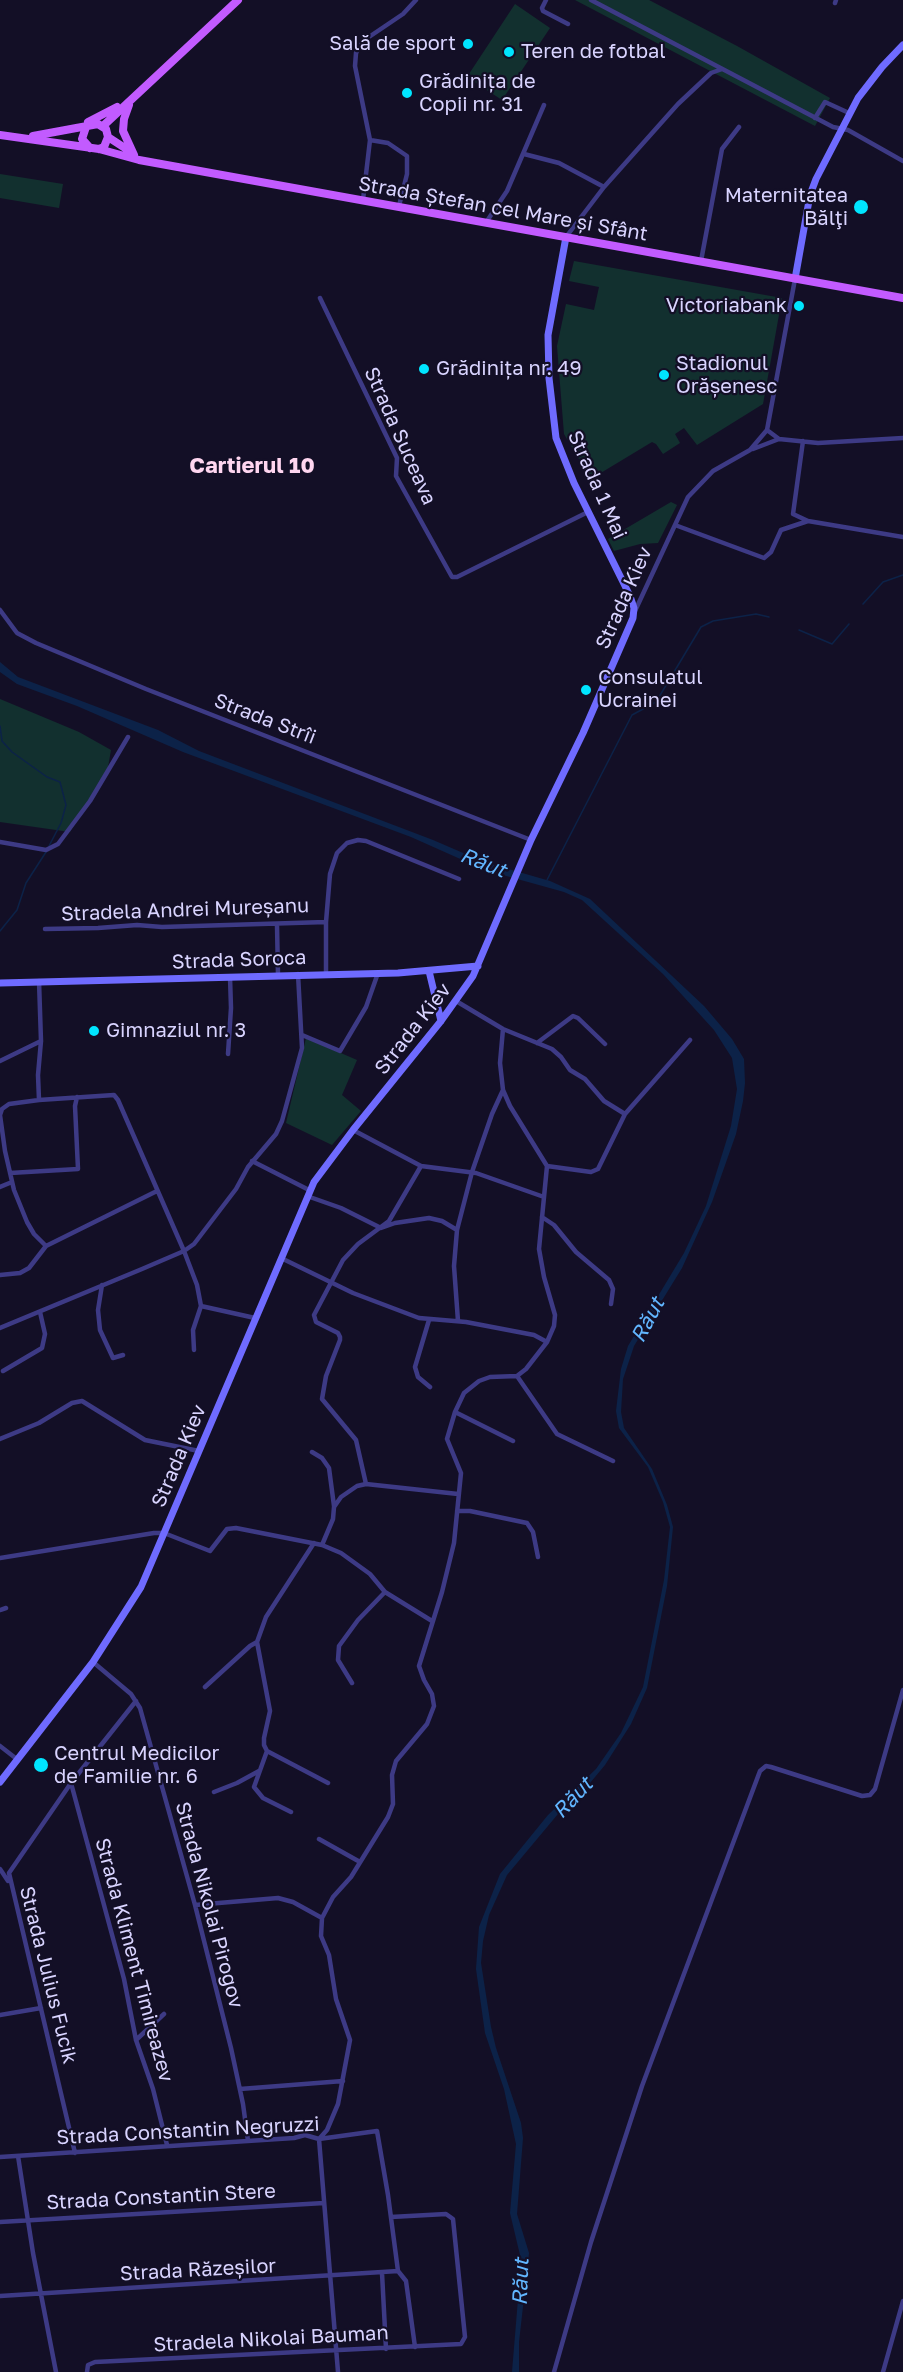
<!DOCTYPE html>
<html>
<head>
<meta charset="utf-8">
<style>
  body { margin:0 }
  canvas { display:block; background:#130f26 }
</style>
</head>
<body>
<canvas width="903" height="2372"></canvas>
<script>
const context = document.querySelector('canvas').getContext('2d');
context.lineJoin = 'round';
function paint(path, color) { context.fillStyle = color; context.fill(path, 'evenodd'); }
const poly = rows => new Path2D(rows.map(r => 'M' + r).join(''));
function stroke(path, color, width, dash) { context.strokeStyle = color; context.lineWidth = width; context.lineCap = dash ? 'butt' : 'round'; context.setLineDash(dash || []); context.stroke(path); }
function write(font, color, halo, rows, align = 'center') {
  context.font = font + ' "Golos Text",sans-serif'; context.lineWidth = 4.5; context.setLineDash([]); context.textBaseline = 'middle'; context.strokeStyle = halo; context.fillStyle = color; for (const [text, x, y, turn = 0] of rows) {
    context.save(); context.translate(x, y); context.rotate((+turn || 0) * Math.PI / 180); context.textAlign = isNaN(turn) ? turn : align; if (halo) context.strokeText(text, 0, 0); context.fillText(text, 0, 0); context.restore();
  }
}
paint(poly([
  [575,0,649,0,737,46,830,98,815,126],
  [515,4,550,28,502,100,467,77],
  [0,174,63,184,59,208,0,198],
  [574,261,782,298,763,404,697,445,684,428,675,434,680,443,663,454,656,444,652,442,599,474,588,474,564,434,557,346,566,304,594,310,599,287,569,281],
  [671,502,677,505,658,543,640,544,614,551,608,539],
  [0,699,79,732,111,750,108,767,70,832,0,822],
  [306,1038,357,1060,342,1095,361,1111,332,1145,286,1123]
]), '#12302f');
paint(poly([
  [0,662,18,677,158,730,199,751,433,840,484,862,550,881,590,899,704,1006,732,1039,744,1059,745,1083,743,1101,736,1134,712,1202,682,1268,634,1346,623,1379,621,1412,624,1428,652,1469,667,1505,673,1527,667,1586,647,1688,631,1724,605,1765,590,1783,568,1802,507,1875,489,1915,483,1941,481,1963,491,2027,496,2048,521,2123,523,2138,517,2214,529,2253,519,2342,519,2372,512,2372,520,2275,520,2255,510,2213,516,2144,504,2089,485,2033,476,1969,479,1927,500,1874,548,1815,596,1769,621,1733,643,1687,664,1580,670,1527,663,1502,648,1467,619,1428,616,1411,621,1369,628,1346,684,1253,706,1206,731,1126,737,1089,732,1058,714,1030,663,974,582,900,564,892,485,870,411,837,183,752,77,706,17,684,0,672]
]), '#0c2248');
stroke(poly([
  [863,604,883,582,903,575],
  [799,630,832,644,849,624],
  [0,726,2,741,12,752,47,777,60,782,66,805,61,823,49,846],
  [547,880,632,715,656,702,701,627,713,621,756,614,769,617],
  [0,931,17,910,26,883,46,852]
]), '#0c2248', 1.5);
stroke(poly([
  [546,0,542,8,543,11,568,24],
  [591,0,833,127,848,130,903,161],
  [835,3,836,0],
  [815,118,825,102,849,113],
  [370,140,388,143,407,156,407,174,399,206],
  [524,154,559,163,604,187],
  [363,200,370,140,355,66,356,53,363,41,403,14,416,0],
  [487,221,507,191,544,105],
  [566,237,604,187,678,104,711,73,722,69],
  [701,261,722,149,739,127],
  [320,298,397,458,396,476,452,577,457,577,588,512],
  [767,430,779,439,818,443,903,438],
  [803,441,793,514,808,521,903,537],
  [753,449,779,439],
  [675,525,764,558,771,552,781,530,808,521],
  [0,610,17,633,36,643,146,689,531,840],
  [635,611,688,497,713,471,750,450,767,430,795,279],
  [0,842,46,850,58,844,90,801,128,737],
  [277,925,278,975],
  [45,929,98,928,137,925,162,927,326,922],
  [326,974,326,922,330,874,337,853,347,843,358,840,366,841,459,879],
  [456,1001,503,1029,552,1049,561,1057,570,1070,585,1079,604,1101,625,1114],
  [302,1035,340,1051,366,1007,378,973],
  [537,1043,573,1016,578,1018,605,1044],
  [228,1054,231,1008,230,977],
  [0,1061,41,1041],
  [39,1100,38,1075,41,1041,39,981],
  [353,1130,421,1166,476,1173,544,1197],
  [252,1161,309,1190],
  [547,1166,591,1172,598,1169,625,1114,690,1040],
  [10,1173,78,1169,75,1106,77,1097],
  [0,1187,12,1182],
  [307,1196,341,1208,381,1228,395,1223,429,1218,442,1221,457,1230],
  [542,1217,554,1225,576,1252,609,1280,613,1289,611,1304],
  [46,1246,34,1234,27,1222,14,1190,5,1151,0,1115,2,1109,9,1104,39,1100,114,1095,118,1100,184,1251,197,1285,201,1306,255,1318],
  [281,1258,353,1293,419,1318,466,1322,534,1335,547,1342],
  [0,1275,20,1273,29,1268,46,1246,157,1191],
  [102,1285,98,1310,100,1330,113,1358,123,1355],
  [429,1320,415,1367,418,1377,430,1387],
  [458,1321,454,1266,457,1230,472,1172,492,1114,503,1090],
  [0,1328,142,1269,184,1251,194,1244,236,1189,248,1167,276,1134,282,1121,302,1048,298,974],
  [194,1350,193,1330,201,1306],
  [3,1371,42,1348,45,1334,40,1312],
  [517,1376,557,1434,613,1461],
  [455,1412,513,1441],
  [0,1439,39,1423,72,1403,82,1401,145,1440,199,1451],
  [312,1452,322,1458,329,1468,334,1506],
  [366,1484,356,1440,322,1399,326,1376,340,1340,340,1337,338,1333,316,1322,314,1315,343,1260,358,1244,389,1221,421,1166],
  [457,1511,470,1511,527,1523,533,1532,538,1557],
  [322,1545,333,1519,334,1507,341,1497,357,1486,366,1484,458,1494],
  [0,1558,154,1533,164,1533,210,1551,227,1529,236,1528,322,1545,341,1553,370,1574,385,1592,432,1621],
  [0,1610,6,1608],
  [93,1662,131,1694,140,1708,195,1905,231,2048,243,2104,248,2141],
  [352,1683,338,1660,339,1646,358,1620,385,1592],
  [205,1687,250,1646,257,1642],
  [0,1746,18,1760],
  [267,1751,328,1783],
  [71,1783,124,1979,136,2040,153,2089,167,2145],
  [214,1792,237,1783,259,1771],
  [291,1812,263,1798,254,1787,267,1751,264,1745,264,1738,270,1711,257,1642,266,1617,314,1543],
  [319,1839,360,1862],
  [0,1869,8,1881],
  [195,1905,278,1898,293,1902,322,1918],
  [0,2015,41,2008],
  [136,2040,164,2014],
  [240,2089,343,2081],
  [75,2153,9,1873,71,1783,136,1701],
  [18,2156,33,2253,56,2372],
  [0,2157,294,2138,305,2135,319,2139,377,2131,388,2195,398,2271,406,2281,415,2347],
  [0,2222,324,2203],
  [382,2273,386,2349],
  [0,2296,398,2271],
  [87,2372,88,2365,95,2362,461,2344,465,2337,453,2219,446,2214,391,2217],
  [338,2372,319,2139,327,2130,338,2104,350,2040,336,1999,329,1955,321,1936,322,1918,333,1897,351,1877,388,1817,393,1804,392,1775,396,1761,427,1724,434,1706,432,1694,424,1680,419,1666,442,1592,454,1543,461,1473,447,1439,455,1412,464,1393,479,1381,490,1377,517,1376,526,1369,547,1342,554,1326,555,1315,544,1277,539,1249,547,1166,510,1106,503,1090,500,1063,503,1029],
  [554,2372,591,2242,642,2086,760,1771,766,1766,771,1767,862,1796,870,1795,875,1789,903,1690],
  [883,2372,903,2301]
]), '#3d3a85', 4.5);
stroke(poly([
  [795,279,810,195,816,179,858,98,882,67,903,45],
  [429,971,441,1021],
  [0,983,398,973,478,966],
  [0,1782,93,1662,141,1587,314,1182,353,1130,441,1021,473,976,531,840,583,733,633,618,634,608,630,596,574,483,556,438,549,378,548,335,566,237]
]), '#6f6bff', 7);
stroke(poly([
  [129,105,124,119,123,131,134,155],
  [88,122,117,107],
  [103,126,238,0],
  [86,127,82,139,90,148],
  [0,135,99,149,139,160,903,298],
  [33,136,98,124,106,129,108,137,104,147,99,149],
  [108,137,131,152]
]), '#c25bff', 8);
for (const [x, y, r, color] of [
  [468,44,6,"#00e5ff"],
  [509,52,6,"#00e5ff"],
  [407,93,6,"#00e5ff"],
  [861,207,8,"#00e5ff"],
  [799,306,6,"#00e5ff"],
  [424,369,6,"#00e5ff"],
  [664,375,6,"#00e5ff"],
  [586,690,6,"#00e5ff"],
  [94,1031,6,"#00e5ff"],
  [41,1765,8,"#00e5ff"]
]) { const dot = new Path2D(); dot.arc(x, y, r, 0, 2 * Math.PI); context.fillStyle = color; context.fill(dot); stroke(dot, '#130f26', 2); }
write('20px', '#d9d4ff', '#130f26', [
  ["Sală de sport",456,44,"right"],
  ["Teren de fotbal",521,52],
  ["Grădinița de",419,82],
  ["Copii nr. 31",419,105],
  ["Maternitatea",848,196,"right"],
  ["Bălţi",848,219,"right"],
  ["Victoriabank",787,306,"right"],
  ["Stadionul",676,364],
  ["Orășenesc",676,387],
  ["Grădinița nr. 49",436,369],
  ["Consulatul",598,678],
  ["Ucrainei",598,701],
  ["Gimnaziul nr. 3",106,1031],
  ["Centrul Medicilor",54,1754],
  ["de Familie nr. 6",54,1777]
], 'left');
write('20px', '#d9d4ff', '#130f26', [
  ["Strada Ștefan cel Mare și Sfânt",503,209,10],
  ["Strada Suceava",400,436,66],
  ["Strada 1 Mai",597,485,66],
  ["Strada Kiev",624,598,-66],
  ["Strada Strîi",265,719,21],
  ["Stradela Andrei Mureșanu",185,910,-2],
  ["Strada Soroca",239,960,-2],
  ["Strada Kiev",413,1029,-52],
  ["Strada Kiev",179,1456,-67],
  ["Strada Nikolai Pirogov",209,1905,75],
  ["Strada Kliment Timireazev",134,1960,75],
  ["Strada Julius Fucik",48,1975,76],
  ["Strada Constantin Negruzzi",188,2131,-3],
  ["Strada Constantin Stere",161,2197,-3],
  ["Strada Răzeșilor",198,2270,-3],
  ["Stradela Nikolai Bauman",271,2339,-3]
]);
write('italic 21px', '#62b6ff', '#130f26', [
  ["Răut",483,863,21],
  ["Răut",648,1320,-62],
  ["Răut",573,1798,-47],
  ["Răut",521,2282,-88]
]);
write('bold 22px', '#ffd6f0', '#130f26', [
  ["Cartierul 10",252,466]
]);
</script>
</body>
</html>
